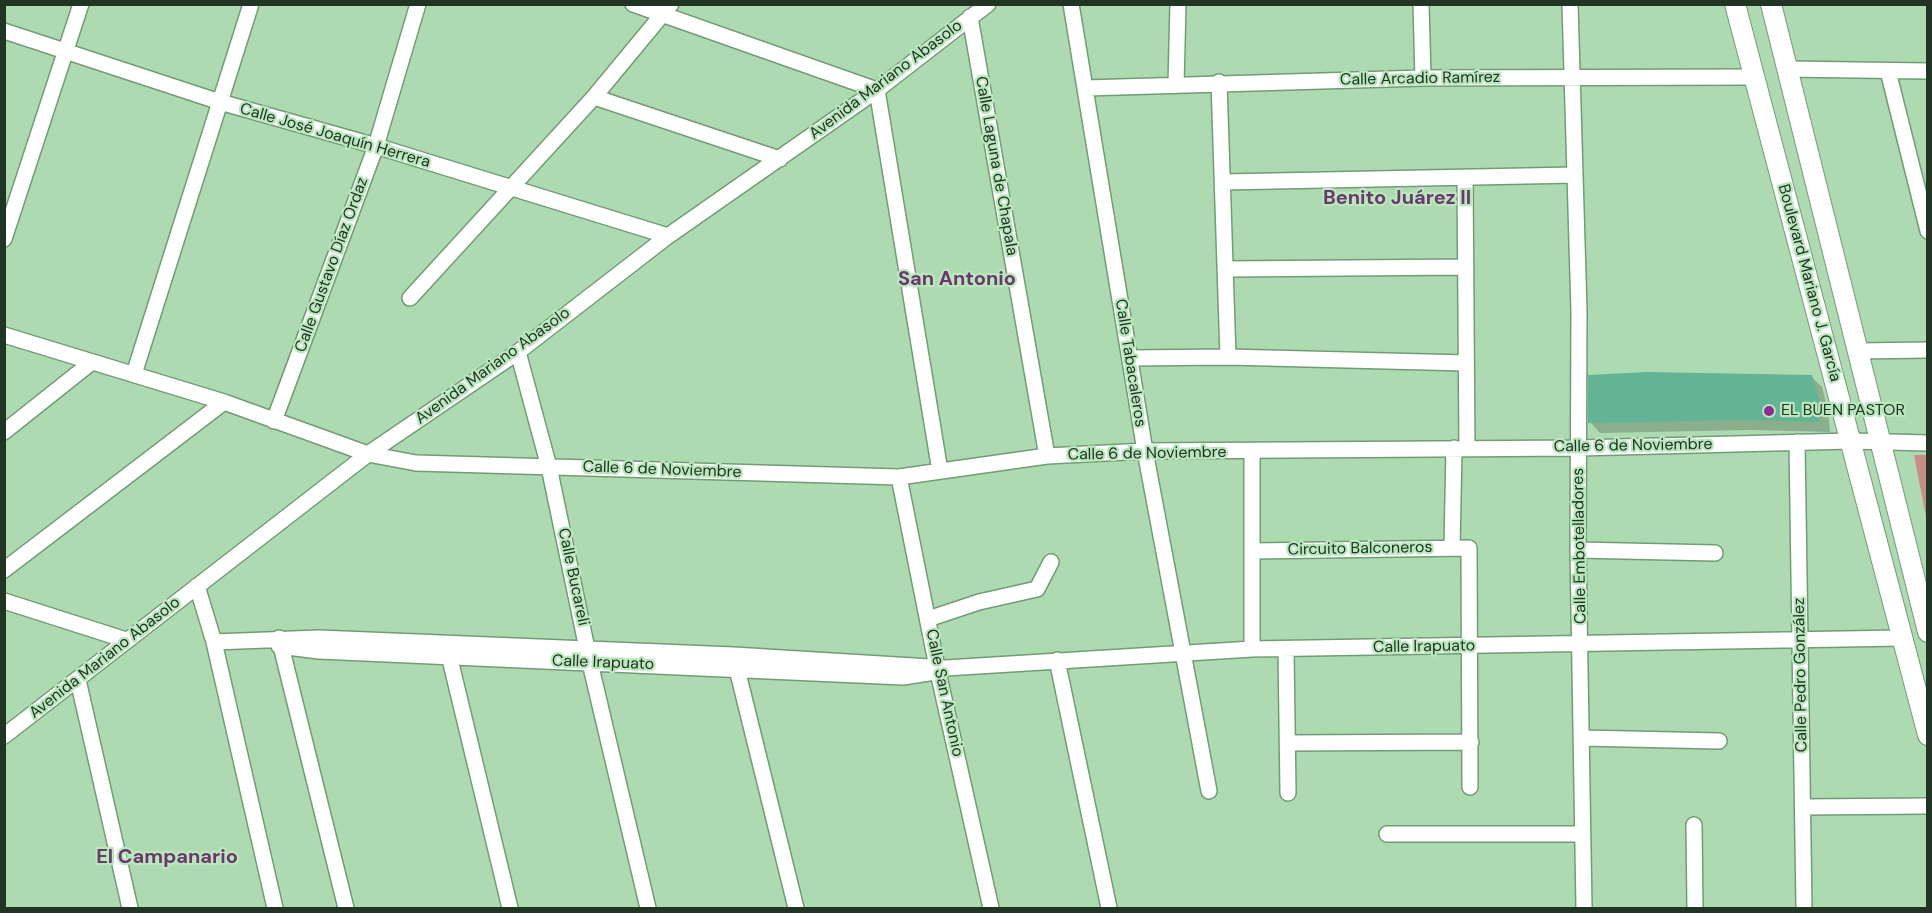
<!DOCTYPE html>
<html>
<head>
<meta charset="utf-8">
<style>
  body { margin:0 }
  #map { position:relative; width:1932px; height:913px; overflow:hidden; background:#aedab1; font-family:"DM Sans",sans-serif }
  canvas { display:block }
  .frame { position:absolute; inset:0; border:6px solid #223424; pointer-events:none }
</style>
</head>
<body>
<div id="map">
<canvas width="1932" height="913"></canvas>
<div class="frame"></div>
</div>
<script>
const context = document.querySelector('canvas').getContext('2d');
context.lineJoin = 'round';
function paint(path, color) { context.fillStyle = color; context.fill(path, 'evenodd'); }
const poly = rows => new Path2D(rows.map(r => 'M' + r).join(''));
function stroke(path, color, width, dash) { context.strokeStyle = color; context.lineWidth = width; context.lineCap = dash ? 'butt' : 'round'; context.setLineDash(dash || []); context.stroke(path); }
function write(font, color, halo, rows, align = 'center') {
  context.font = font + ' "DM Sans",sans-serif'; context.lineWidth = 4.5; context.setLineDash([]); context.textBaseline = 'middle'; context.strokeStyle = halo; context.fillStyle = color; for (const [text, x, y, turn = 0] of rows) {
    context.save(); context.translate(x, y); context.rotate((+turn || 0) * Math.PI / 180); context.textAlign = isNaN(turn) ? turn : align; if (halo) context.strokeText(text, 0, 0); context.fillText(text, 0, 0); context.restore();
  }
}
paint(poly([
  [1914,455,1927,455,1927,522]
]), '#c78d86');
paint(poly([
  [1811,376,1822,387,1828,410,1830,432,1750,430,1600,433,1590,422]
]), '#0003');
paint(poly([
  [1647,372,1812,375,1819,399,1820,422,1739,420,1588,423,1588,375]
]), '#63b494');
const minor = poly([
  [633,4,877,90,940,471],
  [1071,4,1145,451,1209,791],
  [1421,4,1423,78],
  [1570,4,1579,311,1578,550,1584,908],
  [970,17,1047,456],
  [4,31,220,102,376,146,668,236],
  [1786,69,1928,71],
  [1888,71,1928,231],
  [1219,82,1228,357],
  [1176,85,1178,4],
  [1086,88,1423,78,1754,77],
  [594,97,780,159],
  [1465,177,1467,448],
  [1223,182,1575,175],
  [4,239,81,4],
  [1226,269,1466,267],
  [410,298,594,97,671,4],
  [4,335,224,402,368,454,416,463,899,477,1047,456,1145,451,1579,448,1851,441,1928,443],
  [1857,351,1928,350],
  [518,352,549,467,590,663,648,908],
  [1130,358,1228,357,1466,363],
  [134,374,251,4],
  [274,421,376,146,418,4],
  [4,432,92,362],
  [1797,442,1804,908],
  [1252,452,1252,649],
  [899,477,938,672,991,908],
  [1452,548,1454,448],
  [1578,550,1715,553],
  [1252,551,1469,548,1470,787],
  [4,570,224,402],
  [197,586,214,642,275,908],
  [4,601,126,640],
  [928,619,979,602,1037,589,1051,562],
  [279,638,346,908],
  [214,642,319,638,734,655,946,668,1252,649,1902,638],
  [279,646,319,651,903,677,935,672],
  [447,647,510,908],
  [1286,649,1288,793],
  [1057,660,1109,908],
  [735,661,796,908],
  [78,680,130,908],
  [4,736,368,454,518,352,668,236,877,90,988,4],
  [1582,738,1719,741],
  [1288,743,1471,742],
  [1803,807,1928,806],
  [1694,825,1695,908],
  [1387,834,1582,834]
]);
const major = poly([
  [1735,4,1928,735],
  [1771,4,1928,632]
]);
stroke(minor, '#729c75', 18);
stroke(major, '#729c75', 22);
stroke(minor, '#fff', 15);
stroke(major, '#fff', 20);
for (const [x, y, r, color] of [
  [1769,411,6,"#8f2b92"]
]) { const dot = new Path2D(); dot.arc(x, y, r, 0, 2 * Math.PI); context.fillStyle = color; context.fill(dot); stroke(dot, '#bbe7be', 2); }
write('16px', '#223424', '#bbe7be', [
  ["Calle Arcadio Ramírez",1420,79,-1],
  ["Avenida Mariano Abasolo",886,80,-37],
  ["Calle José Joaquín Herrera",335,136,16],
  ["Calle Laguna de Chapala",996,166,80],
  ["Calle Gustavo Díaz Ordaz",332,265,-70],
  ["Boulevard Mariano J. García",1809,283,75],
  ["Calle Tabacaleros",1130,363,81],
  ["Avenida Mariano Abasolo",493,366,-36],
  ["Calle 6 de Noviembre",1633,446,-1],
  ["Calle 6 de Noviembre",1147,454,-1],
  ["Calle 6 de Noviembre",662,470,2],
  ["Calle Embotelladores",1580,546,-91],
  ["Circuito Balconeros",1360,549,-1],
  ["Calle Bucareli",573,577,78],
  ["Calle Irapuato",1424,647,-1],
  ["Avenida Mariano Abasolo",105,658,-38],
  ["Calle Irapuato",603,663,2],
  ["Calle Pedro González",1801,675,-91],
  ["Calle San Antonio",944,693,78]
]);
write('16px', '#223424', '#bbe7be', [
  ["EL BUEN PASTOR",1781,411]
], 'left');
write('bold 20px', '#6a386b', '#bbe7be', [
  ["Benito Juárez II",1397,199],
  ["San Antonio",957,280],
  ["El Campanario",167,858]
]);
</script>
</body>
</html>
